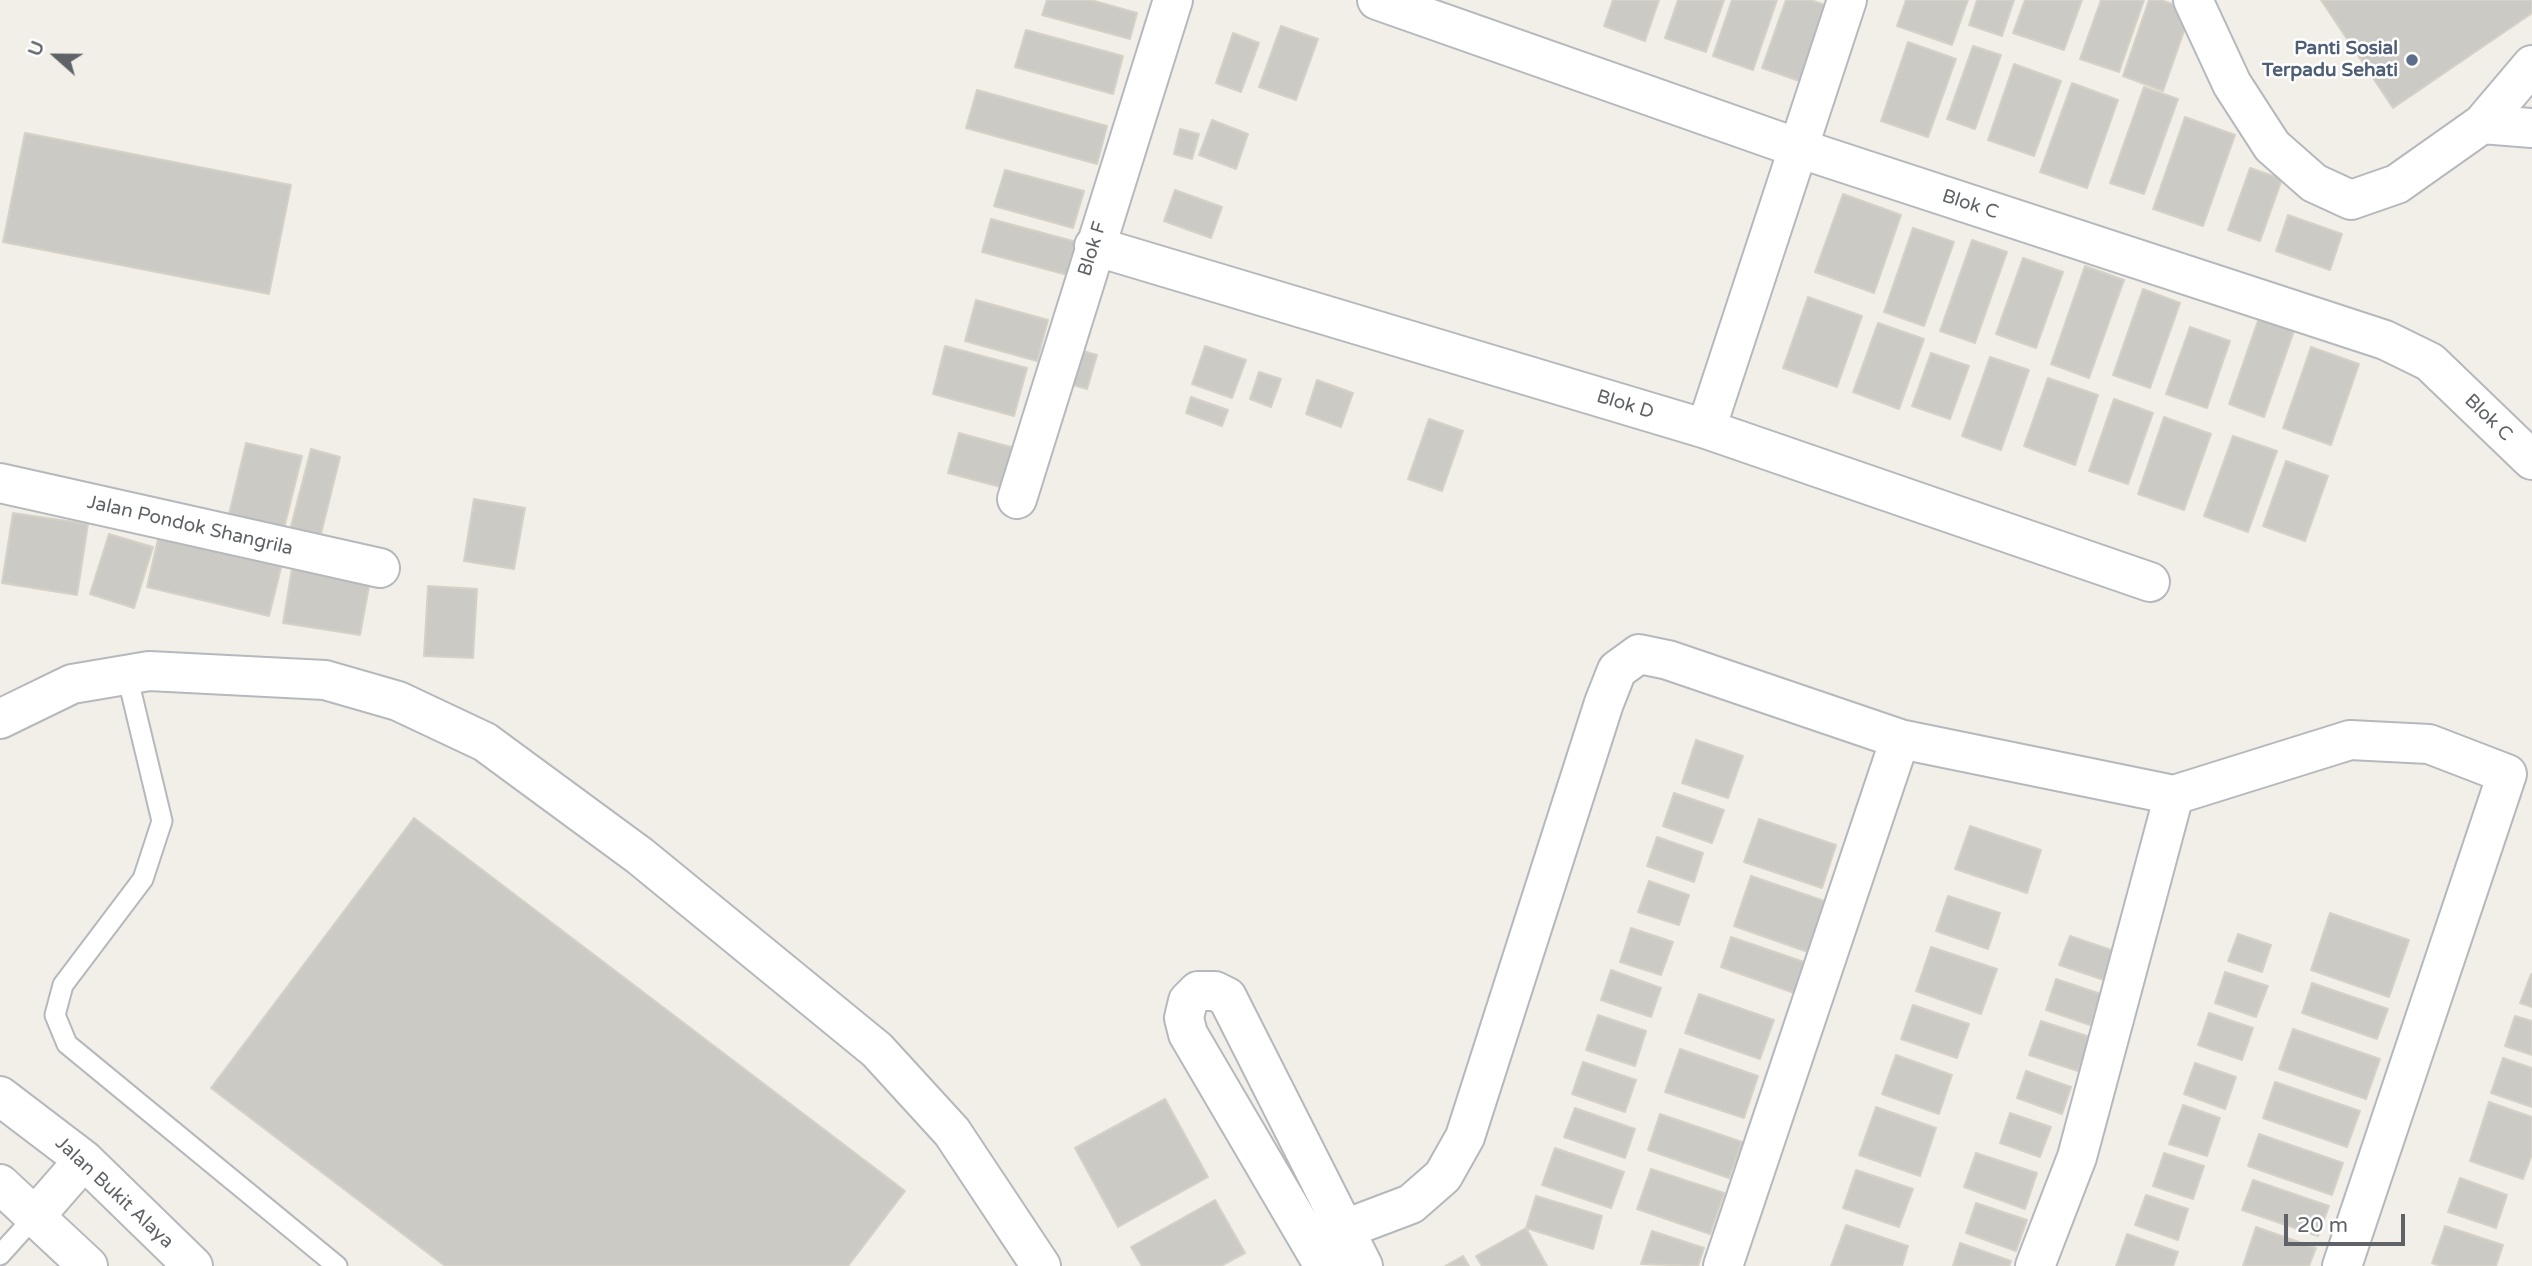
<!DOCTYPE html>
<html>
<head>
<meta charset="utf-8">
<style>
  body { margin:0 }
  #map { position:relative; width:2532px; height:1266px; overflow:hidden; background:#f1efe8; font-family:"Varela Round",sans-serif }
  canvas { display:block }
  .north { position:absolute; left:21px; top:21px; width:70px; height:70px; -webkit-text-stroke:5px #fff; paint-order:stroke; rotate:291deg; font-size:19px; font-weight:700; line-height:28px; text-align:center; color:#5f6368 }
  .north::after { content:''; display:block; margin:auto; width:24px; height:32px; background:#5f6368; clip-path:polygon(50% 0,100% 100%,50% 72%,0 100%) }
  .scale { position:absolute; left:2284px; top:1214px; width:121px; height:32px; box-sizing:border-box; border:4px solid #5f6368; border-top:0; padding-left:9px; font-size:21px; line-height:24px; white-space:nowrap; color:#5f6368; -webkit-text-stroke:5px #fff; paint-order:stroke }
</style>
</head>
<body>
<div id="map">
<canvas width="2532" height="1266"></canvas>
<div class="north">U</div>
<div class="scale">20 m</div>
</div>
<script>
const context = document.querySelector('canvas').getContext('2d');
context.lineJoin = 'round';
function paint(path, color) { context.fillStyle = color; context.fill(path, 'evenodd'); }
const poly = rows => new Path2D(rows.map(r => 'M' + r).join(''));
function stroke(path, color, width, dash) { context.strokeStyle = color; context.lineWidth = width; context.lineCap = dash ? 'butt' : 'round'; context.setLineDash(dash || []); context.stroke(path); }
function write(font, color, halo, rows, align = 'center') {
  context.font = font + ' "Varela Round",sans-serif'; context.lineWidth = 5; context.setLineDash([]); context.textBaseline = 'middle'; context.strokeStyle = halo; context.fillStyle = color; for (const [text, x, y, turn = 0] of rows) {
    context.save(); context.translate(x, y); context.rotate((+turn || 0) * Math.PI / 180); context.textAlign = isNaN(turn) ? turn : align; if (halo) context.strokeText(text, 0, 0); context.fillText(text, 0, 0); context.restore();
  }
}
const building = poly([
  [1047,0,1091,0,1137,13,1130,39,1042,15,1047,0],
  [1613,0,1659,0,1645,41,1604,26,1613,0],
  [1678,0,1724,0,1706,52,1665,38,1678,0],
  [1732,0,1777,0,1753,70,1713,56,1732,0],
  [1786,0,1810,0,1838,9,1811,85,1762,68,1786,0],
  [1906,0,1968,0,1952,45,1897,26,1906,0],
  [1977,0,2014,0,2002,36,1969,25,1977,0],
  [2025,0,2082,0,2064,50,2013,33,2025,0],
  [2101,0,2144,0,2119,72,2080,59,2101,0],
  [2149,0,2161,0,2191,11,2163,91,2123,76,2149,0],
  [2321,0,2532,0,2532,13,2393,108,2321,0],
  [1281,26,1318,39,1296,100,1259,87,1281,26],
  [1026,30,1123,56,1113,94,1015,67,1026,30],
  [1233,33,1259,43,1241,92,1216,83,1233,33],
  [1908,42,1956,59,1928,137,1881,121,1908,42],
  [1973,46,2001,55,1975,129,1947,119,1973,46],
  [2014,64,2061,81,2034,156,1988,140,2014,64],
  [2072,83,2118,100,2087,188,2040,172,2072,83],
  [2144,87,2178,99,2144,194,2110,183,2144,87],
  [977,90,1107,126,1097,164,966,128,977,90],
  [2185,117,2235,135,2203,226,2153,209,2185,117],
  [1212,120,1248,134,1236,169,1199,155,1212,120],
  [1180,129,1199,134,1192,159,1174,154,1180,129],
  [25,133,291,185,269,294,3,242,25,133],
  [2250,168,2282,179,2260,241,2228,230,2250,168],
  [1005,170,1084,191,1073,228,994,206,1005,170],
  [1175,190,1222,207,1211,238,1164,221,1175,190],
  [1843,194,1901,215,1874,293,1815,272,1843,194],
  [2288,215,2342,234,2330,270,2276,251,2288,215],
  [991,219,1084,244,1075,277,982,252,991,219],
  [1913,228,1954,242,1924,326,1884,312,1913,228],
  [1972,240,2007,252,1975,343,1940,331,1972,240],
  [2023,258,2063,272,2036,348,1996,334,2023,258],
  [2085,266,2124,280,2089,378,2051,364,2085,266],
  [2143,289,2180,303,2150,388,2113,375,2143,289],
  [1808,297,1862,316,1837,387,1783,368,1808,297],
  [976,300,1048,320,1037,361,965,341,976,300],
  [2261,312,2296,325,2264,417,2229,404,2261,312],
  [1878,323,1924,339,1899,409,1853,392,1878,323],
  [2190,327,2230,341,2207,408,2166,394,2190,327],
  [945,346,1027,368,1014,416,933,394,945,346],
  [1205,346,1246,360,1232,398,1192,384,1205,346],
  [2311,347,2359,364,2331,445,2283,428,2311,347],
  [1076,349,1097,355,1087,389,1066,383,1076,349],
  [1931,353,1969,366,1950,419,1912,406,1931,353],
  [1990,357,2029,370,2001,450,1962,436,1990,357],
  [1259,372,1281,379,1271,407,1250,399,1259,372],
  [2048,378,2098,395,2075,465,2024,446,2048,378],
  [1317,380,1353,393,1341,427,1306,414,1317,380],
  [1191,397,1228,410,1222,426,1186,413,1191,397],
  [2114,399,2153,413,2128,484,2089,471,2114,399],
  [2164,417,2211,434,2184,510,2138,494,2164,417],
  [1429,419,1463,431,1442,491,1408,479,1429,419],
  [959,433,1022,450,1012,490,948,473,959,433],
  [2233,436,2277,451,2248,532,2204,516,2233,436],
  [246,443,302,456,282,536,227,523,246,443],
  [311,449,340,457,318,546,288,538,311,449],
  [2286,461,2328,476,2305,541,2263,526,2286,461],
  [474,499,525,508,514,569,464,561,474,499],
  [13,513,88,524,77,595,2,583,13,513],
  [109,534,153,547,134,608,90,594,109,534],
  [159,535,282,564,269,616,147,587,159,535],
  [292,569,370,581,360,635,283,623,292,569],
  [428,586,477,589,473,658,424,656,428,586],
  [1696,740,1743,756,1728,798,1682,783,1696,740],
  [1674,793,1724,810,1712,843,1663,826,1674,793],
  [414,818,905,1191,848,1266,445,1266,211,1088,414,818],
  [1759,819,1836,845,1822,888,1744,862,1759,819],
  [1970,826,2041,850,2027,893,1955,869,1970,826],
  [1657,837,1703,853,1694,882,1647,866,1657,837],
  [1751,876,1839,906,1822,957,1734,926,1751,876],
  [1649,881,1689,895,1679,925,1638,912,1649,881],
  [1948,896,2000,913,1988,949,1936,931,1948,896],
  [2330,913,2409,940,2389,997,2311,970,2330,913],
  [1631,928,1673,942,1661,975,1620,962,1631,928],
  [2238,934,2271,945,2262,972,2228,961,2238,934],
  [2070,936,2117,952,2107,981,2059,965,2070,936],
  [1731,937,1807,963,1797,994,1721,967,1731,937],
  [1931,947,1997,969,1981,1014,1916,991,1931,947],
  [1611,970,1661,988,1651,1017,1601,1000,1611,970],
  [2225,972,2268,986,2256,1017,2215,1003,2225,972],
  [2531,974,2532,974,2532,1007,2520,1003,2531,974],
  [2056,979,2101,994,2090,1025,2046,1010,2056,979],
  [2312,983,2388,1009,2377,1039,2302,1013,2312,983],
  [1699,994,1774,1020,1760,1059,1685,1033,1699,994],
  [1913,1005,1969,1024,1957,1058,1901,1039,1913,1005],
  [2209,1013,2253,1028,2242,1060,2198,1045,2209,1013],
  [1598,1015,1646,1031,1635,1066,1586,1050,1598,1015],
  [2515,1016,2532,1021,2532,1055,2505,1046,2515,1016],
  [2041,1021,2090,1037,2078,1071,2029,1055,2041,1021],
  [2293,1029,2380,1059,2366,1099,2279,1069,2293,1029],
  [1680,1049,1758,1076,1744,1118,1665,1092,1680,1049],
  [1896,1055,1952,1075,1939,1114,1882,1094,1896,1055],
  [2503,1058,2532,1068,2532,1107,2491,1093,2503,1058],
  [1583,1062,1636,1080,1625,1112,1572,1094,1583,1062],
  [2195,1063,2236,1077,2225,1109,2184,1094,2195,1063],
  [2026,1071,2071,1087,2062,1114,2017,1098,2026,1071],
  [2275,1082,2360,1111,2347,1147,2263,1118,2275,1082],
  [1165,1099,1208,1177,1118,1227,1075,1148,1165,1099],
  [2489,1102,2532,1117,2532,1154,2523,1179,2470,1161,2489,1102],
  [2183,1105,2220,1118,2207,1156,2169,1144,2183,1105],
  [1876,1107,1936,1128,1920,1176,1859,1155,1876,1107],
  [1575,1108,1635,1129,1625,1158,1564,1137,1575,1108],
  [2010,1113,2051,1127,2040,1157,2000,1143,2010,1113],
  [1660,1114,1742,1142,1729,1178,1648,1150,1660,1114],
  [2259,1134,2343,1163,2332,1195,2248,1166,2259,1134],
  [1555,1148,1624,1172,1611,1208,1542,1185,1555,1148],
  [1976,1153,2037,1173,2025,1209,1964,1187,1976,1153],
  [2164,1153,2204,1166,2193,1199,2153,1186,2164,1153],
  [1651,1169,1724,1193,1710,1234,1637,1209,1651,1169],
  [1856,1170,1913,1189,1899,1227,1843,1208,1856,1170],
  [2460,1178,2507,1195,2496,1228,2448,1212,2460,1178],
  [2253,1180,2329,1206,2318,1236,2242,1210,2253,1180],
  [2146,1195,2188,1209,2178,1240,2135,1225,2146,1195],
  [1536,1196,1602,1216,1593,1249,1526,1228,1536,1196],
  [1215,1200,1245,1253,1221,1266,1142,1266,1131,1247,1215,1200],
  [1976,1203,2027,1220,2016,1251,1966,1233,1976,1203],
  [1846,1225,1908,1246,1902,1266,1831,1266,1846,1225],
  [2445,1226,2503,1245,2496,1266,2440,1266,2432,1263,2445,1226],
  [2256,1227,2316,1248,2309,1266,2243,1266,2256,1227],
  [1526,1228,1547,1266,1482,1266,1476,1256,1526,1228],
  [1652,1231,1704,1248,1698,1266,1641,1264,1652,1231],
  [2127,1234,2178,1252,2173,1266,2116,1266,2127,1234],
  [1960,1243,2011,1261,2009,1266,1953,1266,1960,1243],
  [1463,1256,1469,1266,1445,1266,1463,1256]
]);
paint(building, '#cccac5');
stroke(building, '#d6d1c6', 2);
const service = poly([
  [127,675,162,821,143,879,63,985,55,1015,67,1044,337,1266],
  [0,1255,36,1215]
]);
const minor = poly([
  [1377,0,1798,148,2385,340,2430,362,2532,460],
  [2193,0,2232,84,2272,146,2314,183,2351,200,2397,184,2482,124,2532,65],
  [2482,124,2532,128],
  [1094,246,1706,429,2150,582],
  [1706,429,1847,0],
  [0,483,380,568],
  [1017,499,1173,0],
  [0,719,72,684,149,671,325,680,398,701,485,742,640,856,877,1050,952,1132,1041,1266],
  [1900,739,2174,795,2350,740,2429,744,2507,774,2342,1266],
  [1345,1229,1411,1204,1443,1176,1465,1137,1604,703,1617,670,1639,654,1668,660,1900,739,1723,1266],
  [1324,1266,1188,1034,1184,1018,1188,1001,1198,991,1215,991,1227,997,1363,1266],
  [2035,1266,2077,1157,2174,795]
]);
const tertiary = poly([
  [0,1096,84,1160,193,1266],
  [0,1184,88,1266],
  [36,1215,84,1160]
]);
stroke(service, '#b5b8bc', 23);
stroke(minor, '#b5b8bc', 42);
stroke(tertiary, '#b5b8bc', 42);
stroke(service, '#fff', 19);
stroke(minor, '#fff', 38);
stroke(tertiary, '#fff', 38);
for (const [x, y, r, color] of [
  [2412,60,7,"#5c6f8a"]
]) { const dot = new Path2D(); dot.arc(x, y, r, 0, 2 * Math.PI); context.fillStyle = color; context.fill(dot); stroke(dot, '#fff', 2.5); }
write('bold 19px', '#4e5e75', '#fff', [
  ["Panti Sosial",2398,49],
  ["Terpadu Sehati",2398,71]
], 'right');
write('19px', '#5f6368', '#fff', [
  ["Blok C",1970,205,18],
  ["Blok F",1093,249,-73],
  ["Blok D",1625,405,17],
  ["Blok C",2488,418,44],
  ["Jalan Pondok Shangrila",190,526,13],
  ["Jalan Bukit Alaya",114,1193,43]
]);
</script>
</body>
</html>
